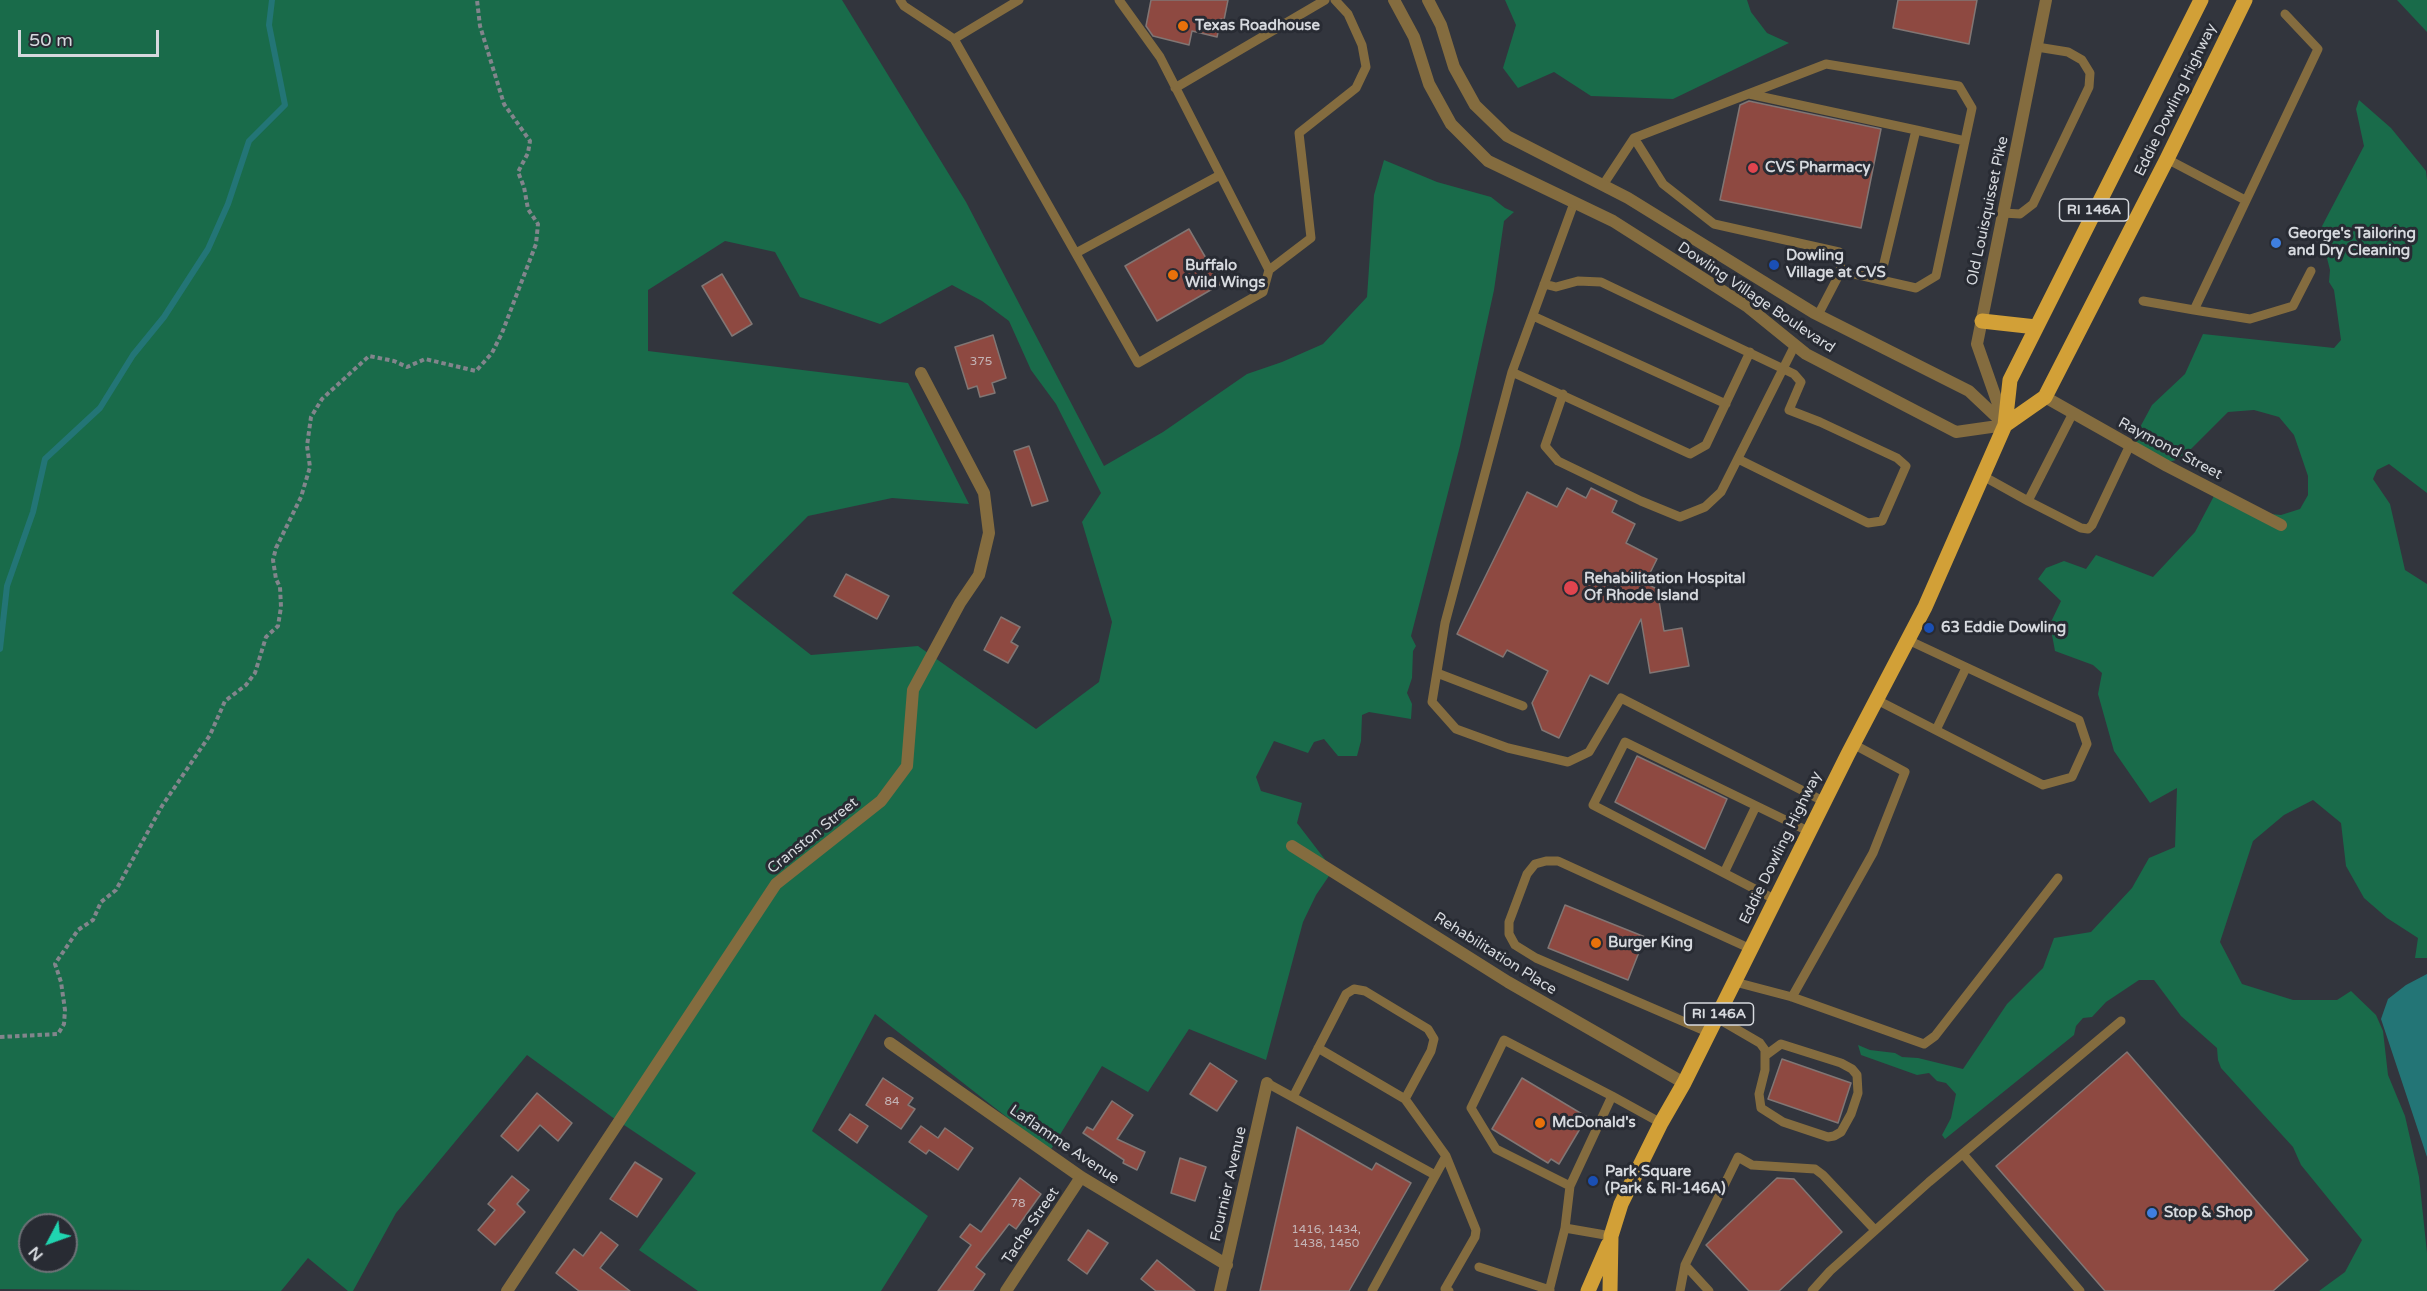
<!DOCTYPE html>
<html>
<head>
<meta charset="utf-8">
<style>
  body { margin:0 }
  #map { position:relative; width:2427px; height:1291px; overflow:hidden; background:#32353d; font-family:"Varela Round",sans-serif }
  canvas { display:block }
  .north { position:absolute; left:18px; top:1213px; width:60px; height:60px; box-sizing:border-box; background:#282b33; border:2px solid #6e7177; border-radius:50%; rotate:229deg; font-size:16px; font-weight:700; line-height:24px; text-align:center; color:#d6d9de }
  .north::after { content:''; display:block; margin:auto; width:21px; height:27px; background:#20d5b0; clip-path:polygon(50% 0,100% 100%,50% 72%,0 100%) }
  .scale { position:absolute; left:18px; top:30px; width:141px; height:27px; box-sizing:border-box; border:3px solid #d6d9de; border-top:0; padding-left:8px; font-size:18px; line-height:21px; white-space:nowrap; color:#d6d9de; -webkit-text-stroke:4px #282b33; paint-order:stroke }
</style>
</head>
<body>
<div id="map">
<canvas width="2427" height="1291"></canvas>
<div class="north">N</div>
<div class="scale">50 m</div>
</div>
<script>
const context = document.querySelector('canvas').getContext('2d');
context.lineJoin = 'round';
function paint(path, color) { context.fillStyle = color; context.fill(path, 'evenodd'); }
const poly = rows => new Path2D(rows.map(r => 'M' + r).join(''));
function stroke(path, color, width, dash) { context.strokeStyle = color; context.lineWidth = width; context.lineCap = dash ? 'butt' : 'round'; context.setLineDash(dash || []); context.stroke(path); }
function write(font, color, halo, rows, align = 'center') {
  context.font = font + ' "Varela Round",sans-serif'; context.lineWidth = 6; context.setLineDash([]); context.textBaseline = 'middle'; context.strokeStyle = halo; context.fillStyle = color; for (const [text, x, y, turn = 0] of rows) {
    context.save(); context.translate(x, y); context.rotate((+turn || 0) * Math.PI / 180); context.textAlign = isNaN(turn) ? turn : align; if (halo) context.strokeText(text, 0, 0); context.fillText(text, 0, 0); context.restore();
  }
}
paint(poly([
  [0,0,842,0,966,202,1104,466,1163,432,1247,374,1282,362,1323,344,1367,297,1374,195,1384,160,1437,182,1491,197,1505,208,1514,212,1504,221,1494,290,1460,446,1411,636,1416,646,1413,651,1412,678,1407,693,1412,704,1411,719,1369,712,1362,715,1361,741,1357,756,1338,756,1324,739,1314,742,1308,753,1274,741,1256,777,1261,791,1302,803,1297,823,1333,870,1316,895,1303,922,1266,1060,1189,1029,1148,1092,1102,1066,1050,1151,875,1014,812,1131,928,1216,881,1291,698,1291,639,1250,696,1173,612,1117,527,1055,396,1213,353,1291,348,1291,308,1258,281,1291,0,1289],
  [725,241,775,252,800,297,880,324,952,285,982,301,1009,321,1031,370,1056,404,1101,493,1082,522,1112,622,1099,682,1036,729,918,646,811,655,732,593,808,516,892,498,969,504,908,383,648,351,648,290],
  [30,1225,66,1225,66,1261,30,1261],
  [1505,0,1747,0,1751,12,1767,33,1789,43,1673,99,1591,96,1554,72,1518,88,1503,68,1516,25],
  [2397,0,2427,0,2427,32],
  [2359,100,2391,128,2426,171,2427,180,2427,493,2389,464,2377,470,2373,479,2390,504,2405,570,2427,584,2427,958,2415,958,2418,938,2387,918,2364,898,2346,866,2341,823,2313,800,2284,815,2253,841,2220,942,2242,984,2293,1000,2337,1000,2351,991,2376,1015,2383,1031,2388,1075,2405,1116,2419,1177,2427,1253,2427,1291,2319,1291,2345,1272,2362,1240,2301,1165,2293,1147,2221,1068,2218,1060,2217,1048,2181,1016,2154,980,2139,980,2106,1002,2092,1017,2083,1018,2076,1026,2074,1035,1945,1139,1942,1135,1951,1118,1956,1094,1946,1083,1937,1081,1929,1073,1917,1075,1861,1055,1858,1045,1870,1050,1895,1053,1902,1057,1918,1058,1963,1069,2007,1004,2043,968,2054,938,2091,932,2132,888,2149,858,2175,847,2177,788,2150,803,2114,751,2098,694,2102,673,2093,665,2055,651,2050,624,2061,601,2038,579,2046,568,2064,561,2086,569,2096,555,2153,577,2195,532,2215,494,2260,513,2281,515,2300,509,2308,495,2308,476,2294,435,2279,417,2254,410,2228,412,2182,458,2163,464,2131,444,2152,405,2185,374,2203,334,2334,348,2341,340,2334,290,2329,282,2330,270,2320,230,2364,146,2356,109]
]), '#196b4a');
paint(poly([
  [2427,974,2427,1157,2381,1019,2388,999,2406,985]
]), '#237576');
stroke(poly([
  [0,649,7,586,33,512,45,459,100,408,133,355,164,317,208,249,228,204,249,141,285,105,269,25,272,0]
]), '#237576', 6);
const building = poly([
  [1151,0,1228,0,1224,20,1221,19,1217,37,1192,31,1189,45,1153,36,1146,26,1151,0],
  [1898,0,1977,0,1969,44,1893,28,1898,0],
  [1749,101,1881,129,1861,228,1720,200,1740,105,1749,101],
  [1189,229,1221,284,1157,321,1125,266,1189,229],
  [722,274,752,324,732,336,702,286,722,274],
  [993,335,1006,378,992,383,995,393,980,397,977,386,968,389,955,347,993,335],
  [1029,446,1048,501,1032,506,1014,451,1029,446],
  [1567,488,1586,498,1591,488,1617,501,1612,512,1635,524,1626,543,1657,559,1645,583,1657,589,1664,631,1682,628,1689,666,1650,673,1641,619,1608,684,1590,675,1559,738,1542,730,1532,703,1548,671,1507,650,1503,657,1457,634,1527,492,1557,507,1567,488],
  [846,574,889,596,877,619,834,596,846,574],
  [1001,617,1020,627,1011,642,1018,646,1008,663,984,650,1001,617],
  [1637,756,1727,799,1705,849,1615,802,1637,756],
  [1565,905,1645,937,1628,980,1548,948,1565,905],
  [2127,1052,2308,1260,2273,1291,2105,1291,1996,1166,2127,1052],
  [1782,1059,1851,1083,1838,1123,1768,1099,1782,1059],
  [1210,1063,1237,1081,1217,1111,1190,1094,1210,1063],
  [883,1078,913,1098,908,1105,915,1109,901,1129,866,1105,883,1078],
  [1522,1078,1587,1117,1559,1164,1551,1159,1548,1163,1492,1129,1522,1078],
  [537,1093,572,1123,558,1141,540,1125,518,1151,501,1136,537,1093],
  [1112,1101,1133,1115,1117,1139,1145,1152,1137,1170,1123,1163,1124,1160,1083,1133,1087,1127,1093,1130,1112,1101],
  [850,1114,868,1126,857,1143,839,1130,850,1114],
  [921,1126,938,1138,945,1128,973,1148,958,1170,929,1150,926,1154,909,1142,921,1126],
  [1297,1127,1372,1170,1376,1163,1411,1183,1349,1291,1260,1291,1297,1127],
  [1180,1158,1206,1167,1195,1201,1171,1193,1180,1158],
  [635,1162,662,1179,637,1217,610,1199,635,1162],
  [512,1176,529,1190,517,1204,525,1212,495,1245,478,1230,495,1210,488,1204,512,1176],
  [1020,1178,1041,1194,1016,1229,1009,1224,976,1267,985,1274,973,1291,938,1291,971,1245,960,1237,970,1224,981,1232,1020,1178],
  [1777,1178,1794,1179,1842,1232,1779,1291,1749,1291,1706,1245,1777,1178],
  [1088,1230,1108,1243,1087,1274,1068,1260,1088,1230],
  [601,1232,618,1245,600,1268,630,1291,579,1291,556,1273,574,1249,583,1256,601,1232],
  [1157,1260,1195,1291,1156,1291,1141,1279,1157,1260]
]);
paint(building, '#8e4941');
stroke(building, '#817674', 1.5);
stroke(poly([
  [0,1037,58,1034,64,1024,65,1010,61,982,55,964,78,930,93,920,101,902,116,890,162,806,210,735,225,701,246,685,255,673,266,637,278,626,281,607,280,587,276,579,273,560,276,548,301,497,310,467,307,446,311,417,322,399,369,356,394,361,407,367,425,359,476,371,492,353,502,333,536,244,538,224,528,209,524,187,518,172,528,153,530,141,504,104,480,26,477,0]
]), '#82858c', 4, [4.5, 3]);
stroke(poly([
  [900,0,904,6,954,39,1019,0],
  [1119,0,1160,57,1269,270,1311,238,1299,133,1356,88,1366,67,1362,45,1348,14,1335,0],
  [954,39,1138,363,1263,292,1269,270],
  [1175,88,1325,0],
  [1749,94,1916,130,1880,280],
  [1916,130,1965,141],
  [1634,138,1663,184,1714,224,1839,252,1841,271],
  [2167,159,2245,200],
  [1603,185,1634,138,1826,64,1959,86,1972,108,1936,276,1916,288,1841,271,1818,315],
  [1574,203,1512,372,1445,623,1432,702,1456,729,1508,748,1568,762,1589,752,1621,698,1825,802],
  [2003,213,2020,214,2033,204,2089,87,2090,73,2082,60,2068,52,2037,47],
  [1076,253,1220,175],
  [1544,284,1556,287,1578,281,1601,282,1794,374,1801,382,1789,410,1820,422,1897,458,1906,466,1882,521,1868,523,1738,459],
  [2143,301,2194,310,2318,49,2285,14],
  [2194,310,2250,319,2293,306,2311,271],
  [1533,316,1726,404],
  [1512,372,1690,454,1706,445,1750,352],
  [1563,394,1545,446,1558,461,1641,501,1680,517,1705,507,1721,492,1795,345],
  [1983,476,2028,501,2073,413],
  [2028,501,2081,528,2088,529,2092,525,2130,445],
  [1437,673,1523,706],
  [1877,700,2043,785,2072,777,2087,744,2079,720,1908,640],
  [1936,730,1966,668],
  [1724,873,1756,806],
  [1776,900,1593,805,1625,742,1810,832],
  [1735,982,1792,997,1924,1044,1935,1036,2058,878],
  [1792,997,1873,853,1905,772,1853,744],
  [1717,1018,1760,1043,1765,1050,1765,1070,1759,1094,1761,1108,1783,1122,1828,1137,1834,1136,1841,1132,1851,1114,1858,1093,1857,1075,1852,1069,1841,1063,1781,1044,1766,1055],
  [1710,1033,1536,958,1515,945,1509,934,1509,922,1527,874,1535,864,1546,861,1558,861,1751,949],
  [1318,1048,1405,1099],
  [1267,1083,1435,1175],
  [1612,1096,1570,1186,1496,1149,1471,1108,1504,1040,1612,1096,1661,1123],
  [1293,1097,1346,994,1354,989,1365,991,1428,1029,1434,1039,1431,1051,1405,1099,1446,1156,1476,1230,1475,1237,1445,1289,1449,1291],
  [1963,1154,2080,1291],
  [1565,1228,1570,1186],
  [1479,1267,1550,1290],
  [1372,1291,1446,1156],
  [1549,1291,1565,1228,1611,1236],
  [1680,1291,1685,1265],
  [1709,1291,1685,1265,1738,1157,1752,1165,1815,1169,1823,1175,1875,1230],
  [1812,1291,1830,1271,1929,1182,2121,1021]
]), '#846c3f', 9);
stroke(poly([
  [1394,0,1414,37,1429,84,1451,124,1488,161,1613,221,1748,307,1806,354,1956,432,2005,425],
  [1428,0,1441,25,1454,67,1475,105,1507,136,1628,198,1814,313,1969,391,2005,425],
  [2045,397,2167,466,2281,525],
  [2005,424,1977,344,2046,0],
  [1292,846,1508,982,1684,1083],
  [890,1043,1081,1177,1227,1265],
  [507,1291,776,884,881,801,907,766,913,690,960,603,979,575,989,533,984,493,921,373],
  [1006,1291,1081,1177],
  [1220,1291,1267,1083]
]), '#846c3f', 12);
stroke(poly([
  [1982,321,2036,327],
  [2005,425,2045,397,2167,159,2245,0],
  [1588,1291,1608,1245],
  [1610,1291,1611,1236,1621,1204,1661,1123,1684,1083,1848,754,1925,607,2005,425,2010,380,2201,0]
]), '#d2a037', 15);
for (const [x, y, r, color] of [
  [1183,26,6,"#e8710a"],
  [1753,168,6,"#e0444e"],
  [2276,243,6,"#3f7fe0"],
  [1774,265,6,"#1a4fb4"],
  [1173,275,6,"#e8710a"],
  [1571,588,8,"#e0444e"],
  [1929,628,6,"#1a4fb4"],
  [1596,943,6,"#e8710a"],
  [1540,1123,6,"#e8710a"],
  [1593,1181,6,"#1a4fb4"],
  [2152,1213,6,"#3f7fe0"]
]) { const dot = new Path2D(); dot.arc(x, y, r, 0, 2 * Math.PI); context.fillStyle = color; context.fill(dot); stroke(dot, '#282b33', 2); }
write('12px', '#c4b5b7', null, [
  ["375",981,362],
  ["84",892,1102],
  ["78",1018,1204],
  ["1416, 1434,",1326,1230],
  ["1438, 1450",1326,1244]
]);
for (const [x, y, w] of [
  [2094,210,69],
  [1719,1014,69]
]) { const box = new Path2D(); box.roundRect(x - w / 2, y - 11, w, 22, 4.5); context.fillStyle = '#282b33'; context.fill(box); stroke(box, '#d6d9de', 1.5); }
write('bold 14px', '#d6d9de', null, [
  ["RI 146A",2094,210],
  ["RI 146A",1719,1014]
]);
write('bold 15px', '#d6d9de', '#282b33', [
  ["Texas Roadhouse",1195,26],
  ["CVS Pharmacy",1765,168],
  ["George's Tailoring",2288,234],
  ["and Dry Cleaning",2288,251],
  ["Dowling",1786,256],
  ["Village at CVS",1786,273],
  ["Buffalo",1185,266],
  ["Wild Wings",1185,283],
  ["Rehabilitation Hospital",1584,579],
  ["Of Rhode Island",1584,596],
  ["63 Eddie Dowling",1941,628],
  ["Burger King",1608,943],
  ["McDonald's",1552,1123],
  ["Park Square",1605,1172],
  ["(Park & RI-146A)",1605,1189],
  ["Stop & Shop",2164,1213]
], 'left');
write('15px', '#d6d9de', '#282b33', [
  ["Eddie Dowling Highway",2176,100,-64],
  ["Old Louisquisset Pike",1988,211,-78],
  ["Dowling Village Boulevard",1756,298,34],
  ["Raymond Street",2170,449,28],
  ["Cranston Street",813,836,-39],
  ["Eddie Dowling Highway",1781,848,-64],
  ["Rehabilitation Place",1495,954,32],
  ["Laflamme Avenue",1064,1145,34],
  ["Fournier Avenue",1229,1184,-77],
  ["Tache Street",1031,1226,-56]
]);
</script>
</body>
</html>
